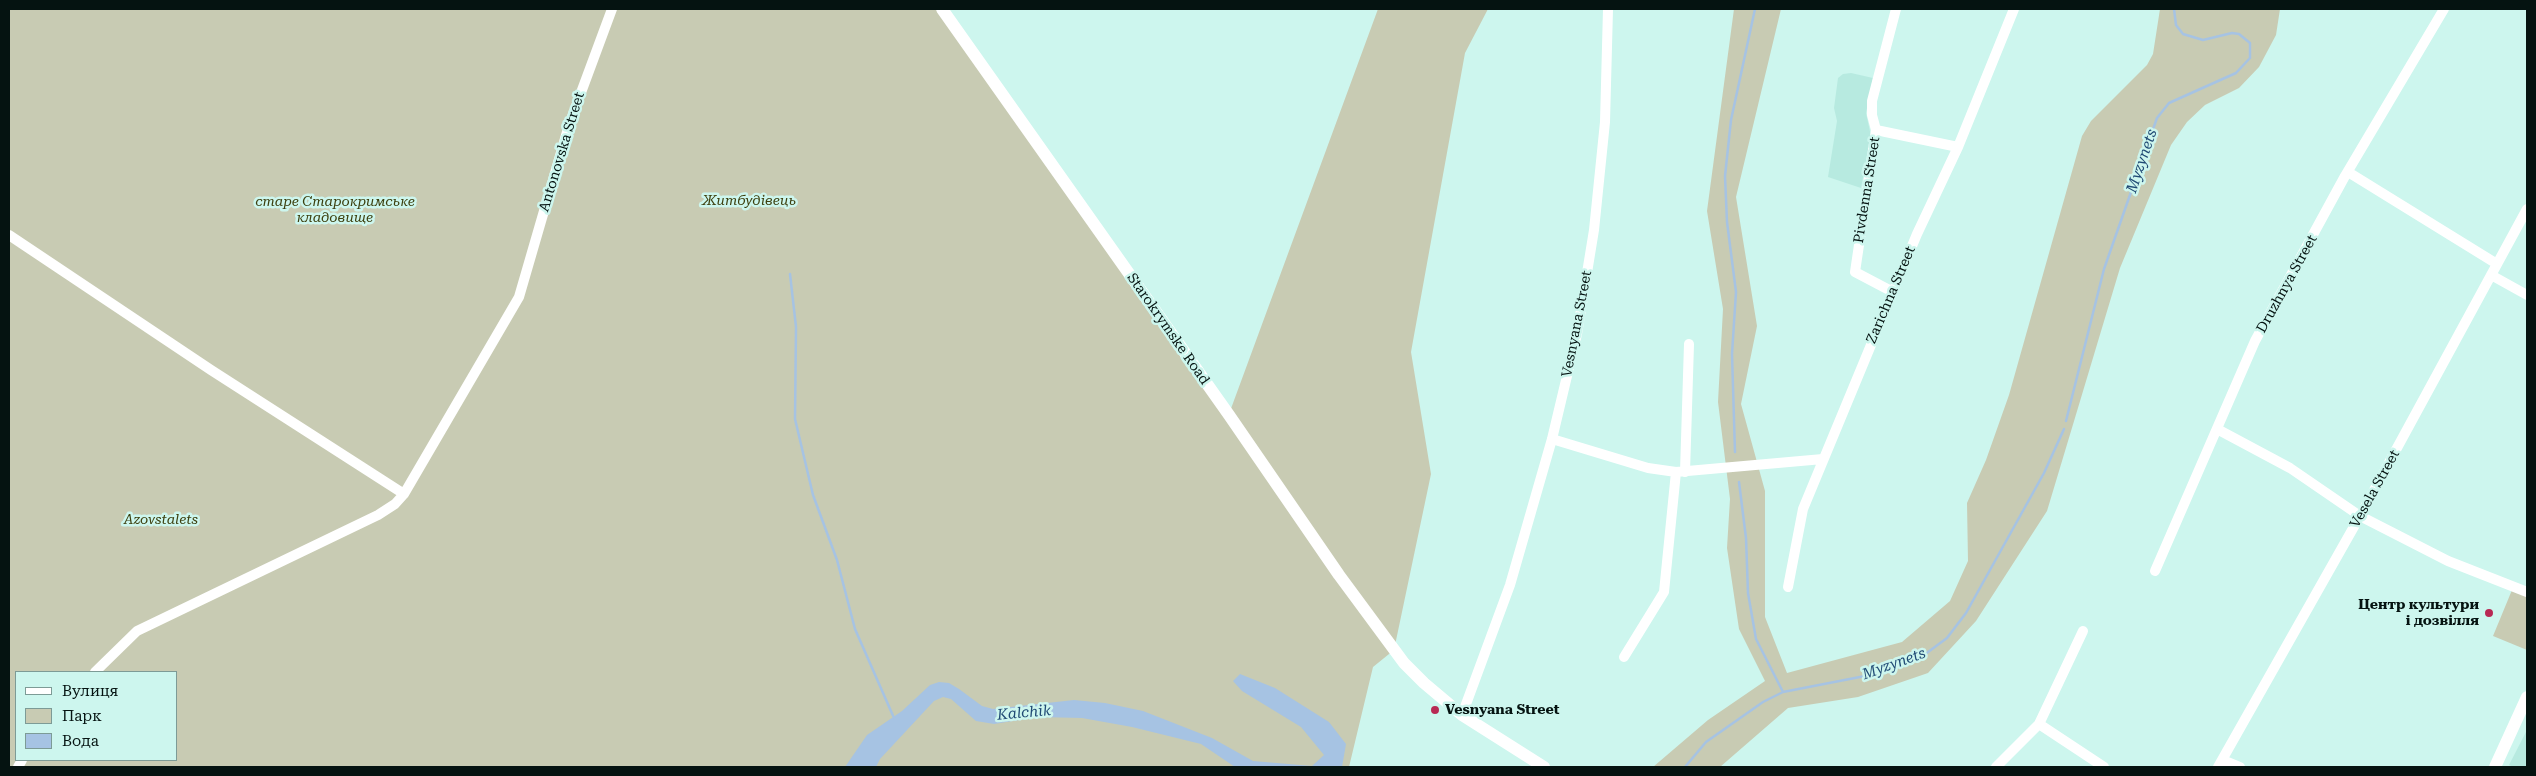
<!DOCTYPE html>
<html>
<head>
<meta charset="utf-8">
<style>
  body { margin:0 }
  #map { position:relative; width:2536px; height:776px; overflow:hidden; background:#cdf6ee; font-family:"Roboto Serif",serif }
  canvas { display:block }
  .frame { position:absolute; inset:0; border:10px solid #051311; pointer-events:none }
  .legend { position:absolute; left:15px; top:671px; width:162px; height:90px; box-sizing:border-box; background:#cdf6ee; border:1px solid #7d9b96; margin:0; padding:6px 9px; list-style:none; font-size:15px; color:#051311 }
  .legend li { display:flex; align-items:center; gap:10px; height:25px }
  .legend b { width:25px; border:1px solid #7d9b96 }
</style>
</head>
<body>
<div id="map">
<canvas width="2536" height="776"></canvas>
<div class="frame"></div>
<ul class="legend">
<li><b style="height:6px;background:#fff"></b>Вулиця</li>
<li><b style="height:14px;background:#c8cbb3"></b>Парк</li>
<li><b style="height:14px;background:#a6c3e3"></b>Вода</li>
</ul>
</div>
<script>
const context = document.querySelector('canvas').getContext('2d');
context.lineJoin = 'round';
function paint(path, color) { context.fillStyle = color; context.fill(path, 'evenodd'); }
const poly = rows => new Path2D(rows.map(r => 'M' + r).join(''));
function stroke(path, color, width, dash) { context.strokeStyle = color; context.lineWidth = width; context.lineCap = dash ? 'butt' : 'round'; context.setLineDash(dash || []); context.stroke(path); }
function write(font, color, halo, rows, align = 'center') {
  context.font = font + ' "Roboto Serif",serif'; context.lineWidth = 5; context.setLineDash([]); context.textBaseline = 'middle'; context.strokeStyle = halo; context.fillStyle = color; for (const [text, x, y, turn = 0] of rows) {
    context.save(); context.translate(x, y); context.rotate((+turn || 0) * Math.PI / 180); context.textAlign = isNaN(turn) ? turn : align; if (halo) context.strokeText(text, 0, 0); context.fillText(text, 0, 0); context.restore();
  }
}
paint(poly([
  [1851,73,1873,78,1866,113,1871,136,1861,188,1828,177,1837,121,1834,108,1838,78,1843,74],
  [2527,730,2527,767,2513,767,2509,765]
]), '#b7eae0');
paint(poly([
  [9,9,942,9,1229,414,1378,9,1488,9,1465,53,1411,352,1431,474,1394,650,1373,667,1349,767,9,767],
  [16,672,176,672,176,760,16,760],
  [1734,9,1781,9,1736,197,1757,326,1741,404,1765,491,1765,617,1787,673,1902,642,1950,601,1968,561,1967,503,1986,460,2009,395,2082,136,2091,121,2147,65,2153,54,2160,9,2280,9,2276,35,2259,67,2239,88,2205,105,2187,122,2171,145,2120,268,2047,511,1976,621,1928,673,1858,697,1788,708,1720,767,1653,767,1708,720,1765,681,1739,629,1727,548,1730,499,1718,402,1723,309,1707,211],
  [2512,590,2527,596,2527,650,2493,636]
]), '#c8cbb3');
paint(poly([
  [1240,674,1275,688,1329,722,1346,744,1342,767,1235,767,1201,744,1132,727,1082,718,1038,717,994,724,976,721,951,699,943,697,934,701,880,759,876,767,845,767,867,735,902,711,930,685,939,682,949,683,959,689,982,706,993,709,1074,700,1105,703,1143,711,1212,738,1253,761,1312,766,1324,755,1301,727,1242,691,1233,681]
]), '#a6c3e3');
stroke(poly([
  [790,274,796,327,795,419,813,495,837,560,855,629,894,718],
  [2066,421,2104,269,2157,118,2169,103,2236,73,2250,58,2250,43,2239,34,2232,33,2203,40,2183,34,2176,25,2174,9],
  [1735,452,1732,354,1736,292,1727,222,1725,176,1731,120,1755,9],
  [1739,482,1746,538,1748,593,1756,639,1783,692],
  [1685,767,1706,742,1763,702,1783,692,1865,676,1924,655,1947,638,1966,613,2044,473,2064,429]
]), '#a6c3e3', 2.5);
stroke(poly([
  [1876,130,1958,147],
  [2348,172,2497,264],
  [9,235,211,370,404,494],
  [2491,275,2527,295],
  [1893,292,1855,272,1876,130,1872,115,1872,101,1896,9],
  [2217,429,2290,468,2360,516,2448,561,2527,592],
  [1552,439,1648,468,1676,472,1823,459],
  [1685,472,1689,344],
  [2155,571,2255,341,2345,176,2444,9],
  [1788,587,1803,509,1917,234,1958,147,2014,9],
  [1624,657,1664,592,1676,472],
  [95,672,137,631,378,515,395,504,404,494,519,297,569,125,612,9],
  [1462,715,1510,585,1552,439,1577,334,1594,230,1605,122,1608,9],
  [2039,724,2104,767],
  [2223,760,2240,767],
  [18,767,22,760],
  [1996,767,2039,724,2083,631],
  [2218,767,2360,516,2527,209]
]), '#fff', 10);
stroke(poly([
  [942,9,1229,415,1339,575,1404,663,1424,683,1462,715,1544,767],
  [2495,767,2527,697]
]), '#fff', 12);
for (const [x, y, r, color] of [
  [2489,613,5,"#b82954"],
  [1435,710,5,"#b82954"]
]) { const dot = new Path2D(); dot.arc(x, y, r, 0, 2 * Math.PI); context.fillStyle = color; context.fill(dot); stroke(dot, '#cdf6ee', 2); }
write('14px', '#051311', '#cdf6ee', [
  ["Antonovska Street",562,152,-73],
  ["Pivdenna Street",1867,190,-81],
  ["Druzhnya Street",2287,284,-61],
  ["Zarichna Street",1891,295,-67],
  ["Vesnyana Street",1577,324,-79],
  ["Starokrymske Road",1168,329,55],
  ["Vesela Street",2375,489,-61]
]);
write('italic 14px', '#3c3f0e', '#cdf6ee', [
  ["Житбудівець",749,201],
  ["старе Старокримське",335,202],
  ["кладовище",335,218],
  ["Azovstalets",161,520]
]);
write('bold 14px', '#051311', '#cdf6ee', [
  ["Центр культури",2479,605],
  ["і дозвілля",2479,621],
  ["Vesnyana Street",1445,710,"left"]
], 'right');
write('italic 15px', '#204a74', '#cdf6ee', [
  ["Myzynets",2142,161,-71],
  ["Myzynets",1894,664,-20],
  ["Kalchik",1024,713,-5]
]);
</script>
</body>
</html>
